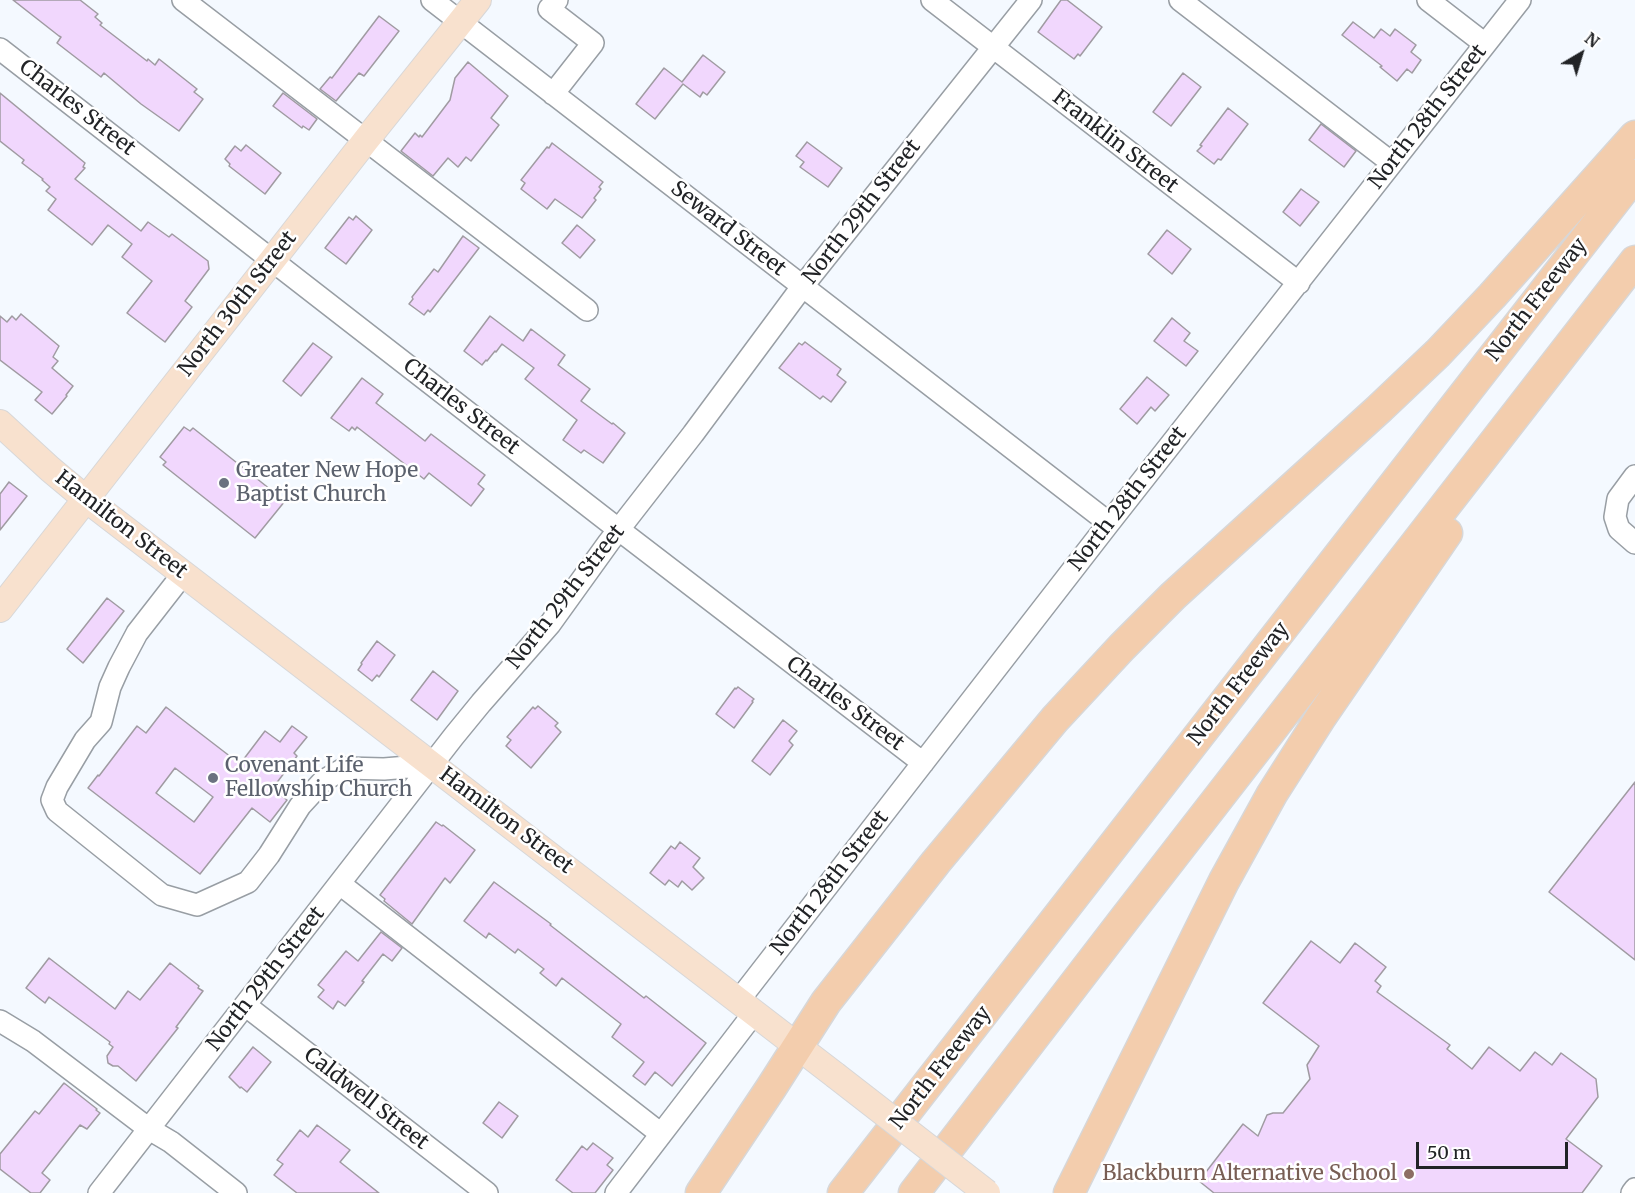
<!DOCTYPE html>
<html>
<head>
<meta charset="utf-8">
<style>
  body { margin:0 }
  #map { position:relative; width:1635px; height:1193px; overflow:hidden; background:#f4f9ff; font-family:Merriweather,serif }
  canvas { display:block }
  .north { position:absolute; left:1551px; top:24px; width:60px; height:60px; -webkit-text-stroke:4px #fff; paint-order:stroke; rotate:38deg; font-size:16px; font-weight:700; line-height:24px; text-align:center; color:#212326 }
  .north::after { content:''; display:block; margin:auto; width:21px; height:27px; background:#212326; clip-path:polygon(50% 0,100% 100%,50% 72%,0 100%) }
  .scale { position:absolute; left:1416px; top:1142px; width:152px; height:27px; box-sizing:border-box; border:3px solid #212326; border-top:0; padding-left:8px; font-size:18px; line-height:21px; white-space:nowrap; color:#212326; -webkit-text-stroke:4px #fff; paint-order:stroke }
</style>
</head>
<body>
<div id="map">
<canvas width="1635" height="1193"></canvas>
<div class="north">N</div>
<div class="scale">50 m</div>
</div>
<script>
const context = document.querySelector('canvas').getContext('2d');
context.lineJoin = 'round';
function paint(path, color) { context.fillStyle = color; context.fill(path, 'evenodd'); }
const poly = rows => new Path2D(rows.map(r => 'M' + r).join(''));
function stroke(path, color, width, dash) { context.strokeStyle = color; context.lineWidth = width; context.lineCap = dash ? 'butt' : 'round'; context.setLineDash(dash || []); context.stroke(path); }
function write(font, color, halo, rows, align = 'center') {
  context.font = font + ' Merriweather,serif'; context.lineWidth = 5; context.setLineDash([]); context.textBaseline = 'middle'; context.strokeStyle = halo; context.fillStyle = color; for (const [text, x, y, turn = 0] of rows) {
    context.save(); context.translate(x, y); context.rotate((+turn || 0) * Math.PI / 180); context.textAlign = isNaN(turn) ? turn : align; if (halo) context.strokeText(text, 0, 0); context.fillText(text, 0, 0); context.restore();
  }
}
const building = poly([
  [13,0,80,0,98,14,95,17,102,23,100,25,147,61,148,59,155,65,159,59,197,89,194,92,203,99,179,131,141,104,104,73,101,77,57,43,61,37,59,36,13,0],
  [1061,0,1067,0,1102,27,1080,56,1078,54,1074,59,1038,32,1061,0],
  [379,16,399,31,364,76,359,73,336,101,320,89,330,77,332,78,379,16],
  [1353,22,1374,38,1381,29,1390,36,1395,29,1416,45,1411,52,1421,60,1412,73,1407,69,1397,81,1380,67,1382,66,1342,35,1353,22],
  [703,55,725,72,707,95,703,92,700,97,683,84,655,119,636,104,664,68,682,82,703,55],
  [468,62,508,96,491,118,499,125,471,161,466,157,458,167,448,158,433,176,401,151,415,133,419,137,420,135,422,137,450,100,455,78,468,62],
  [1183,73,1201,87,1171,126,1153,112,1183,73],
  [0,93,85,163,83,167,85,168,75,179,141,231,148,222,169,237,172,234,208,261,209,269,185,301,192,307,165,342,127,313,152,281,122,257,132,244,108,225,92,245,48,210,56,199,46,191,50,187,42,180,43,179,22,163,24,160,0,141,0,93],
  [283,93,317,119,309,130,303,126,302,128,273,106,283,93],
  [1228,108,1248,124,1221,160,1218,159,1214,164,1197,151,1202,146,1200,145,1228,108],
  [1321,124,1356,151,1344,167,1309,140,1321,124],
  [807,142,842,168,828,187,800,167,804,162,796,156,807,142],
  [552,143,603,182,599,187,601,189,594,198,596,200,582,218,555,199,547,209,521,189,525,183,521,180,547,147,549,148,552,143],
  [246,145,281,173,265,194,229,166,230,164,225,159,235,146,241,151,246,145],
  [1301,189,1319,202,1300,226,1283,212,1301,189],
  [356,216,372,230,346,264,325,248,349,217,353,220,356,216],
  [577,225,595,240,580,258,562,243,577,225],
  [1167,230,1191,249,1172,274,1148,254,1167,230],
  [463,236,479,248,430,312,428,310,424,315,409,304,413,299,412,297,434,269,438,272,463,236],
  [21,314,59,346,53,357,58,361,52,368,73,386,66,395,67,396,52,414,35,400,42,392,0,360,0,316,7,322,12,316,16,320,21,314],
  [490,316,523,341,531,329,565,355,558,365,590,389,581,401,612,424,613,423,625,433,603,463,584,450,581,453,563,440,577,420,525,379,534,368,502,344,496,352,495,351,487,361,486,360,482,365,464,351,490,316],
  [1172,318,1190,333,1184,341,1198,351,1186,366,1154,341,1172,318],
  [805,342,841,369,837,375,846,382,831,402,823,396,820,399,779,368,799,343,802,345,805,342],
  [313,343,332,357,301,396,283,381,313,343],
  [1147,377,1169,395,1155,411,1151,407,1137,424,1120,409,1147,377],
  [362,378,383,394,376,403,425,441,431,434,485,475,478,484,484,489,471,506,429,473,424,479,357,427,355,430,352,427,349,431,331,418,362,378],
  [184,427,190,431,193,428,285,501,255,538,163,465,166,462,160,457,184,427],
  [9,482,27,496,0,530,0,494,9,482],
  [107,598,124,611,83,663,67,649,107,598],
  [377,641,395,655,379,677,377,675,372,681,358,670,362,664,361,663,377,641],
  [433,671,458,691,437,720,411,700,433,671],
  [738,687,754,699,752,701,753,702,734,728,716,714,735,688,736,689,738,687],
  [538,706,558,723,555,726,561,732,531,768,506,746,511,740,507,737,533,707,535,709,538,706],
  [166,707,240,764,265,731,280,742,292,726,307,737,294,753,297,756,272,789,287,800,270,822,252,808,200,874,88,788,98,775,99,776,137,726,146,733,166,707],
  [175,768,213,797,194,822,156,793,175,768],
  [783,720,797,731,789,741,793,745,770,775,752,761,783,720],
  [1635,782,1635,960,1549,892,1635,782],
  [436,822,442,826,443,825,475,850,450,883,445,878,412,924,384,901,385,899,380,895,436,822],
  [680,842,700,858,693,867,704,878,692,890,682,881,678,887,669,880,665,885,650,873,671,846,675,849,680,842],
  [494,882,551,924,550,925,644,998,646,996,706,1043,672,1086,655,1072,645,1085,633,1076,644,1062,612,1037,621,1024,562,978,556,986,540,973,544,969,518,949,515,953,489,933,486,938,464,921,494,882],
  [381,932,402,948,392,961,383,954,362,981,364,982,345,1006,338,1001,333,1009,318,997,324,990,318,985,346,951,358,961,381,932],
  [1311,941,1340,963,1355,943,1386,967,1375,981,1381,986,1377,992,1450,1045,1447,1049,1472,1069,1489,1047,1520,1071,1535,1052,1552,1065,1561,1053,1596,1079,1598,1097,1566,1139,1602,1166,1582,1193,1214,1193,1199,1181,1243,1124,1258,1136,1267,1115,1273,1113,1283,1113,1310,1079,1307,1065,1319,1046,1263,1003,1311,941],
  [49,958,115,1009,128,991,140,1000,170,963,199,986,198,988,203,991,176,1027,178,1028,136,1081,118,1066,113,1066,108,1063,107,1056,113,1047,109,1044,110,1042,49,997,45,1003,26,988,49,958],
  [253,1047,271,1062,247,1092,241,1087,240,1088,229,1077,253,1047],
  [64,1083,97,1109,96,1110,100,1113,87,1129,80,1125,42,1173,50,1180,40,1193,31,1193,0,1169,0,1154,35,1111,39,1114,64,1083],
  [499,1102,518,1116,502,1138,483,1123,499,1102],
  [317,1125,350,1150,340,1162,379,1193,297,1193,274,1175,283,1164,277,1160,300,1130,308,1137,317,1125],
  [593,1143,613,1158,607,1165,613,1170,595,1193,573,1193,556,1180,582,1146,587,1150,593,1143]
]);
paint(building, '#f1d7fd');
stroke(building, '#a09ba2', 1.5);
const minor = poly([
  [183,0,587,310],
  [432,0,1109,523],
  [932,0,1299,283],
  [1180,0,1392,163],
  [1428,0,1485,44],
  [0,49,618,529,923,763],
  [553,94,593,43,549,9,557,0],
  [1635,476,1618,499,1615,517,1619,529,1635,543],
  [183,574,137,633,119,667,110,687,101,722,85,740,57,787,52,800,57,811,162,895,197,905,248,882,269,855,300,806,323,781,345,768,384,769,432,765],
  [340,884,661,1134],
  [739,1000,1109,523,1520,0],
  [245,1005,487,1193],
  [0,1021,33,1041,149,1129,171,1142,236,1193],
  [99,1193,454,736,481,703,550,624,609,542,693,434,802,287,1031,0],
  [616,1193,754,1013],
  [1632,1193,1635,1189]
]);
const major = poly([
  [0,423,50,469,86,499,835,1075],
  [0,609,366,140,478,0]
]);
const highway = poly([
  [701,1193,771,1088,826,1002,936,862,1055,719,1122,647,1173,596,1379,409,1438,353,1492,296,1635,136],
  [843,1193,1635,175],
  [914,1193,1126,917,1635,261],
  [1069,1193,1224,881,1272,794,1321,717,1447,533]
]);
stroke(minor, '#989ea4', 24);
stroke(major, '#d7d7d8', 28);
stroke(highway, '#d7d7d8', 33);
stroke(minor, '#fff', 21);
stroke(major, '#f8e1ce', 26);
stroke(highway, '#f3cdad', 30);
const majorBridge = poly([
  [835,1075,987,1193]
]);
stroke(majorBridge, '#d7d7d8', 28, []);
stroke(majorBridge, '#f8e1ce', 26);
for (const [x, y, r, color] of [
  [224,483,6,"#6b7280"],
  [213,778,6,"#6b7280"],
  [1409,1174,6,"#8d6e63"]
]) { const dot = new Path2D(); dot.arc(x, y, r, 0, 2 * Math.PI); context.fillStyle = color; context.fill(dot); stroke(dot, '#fff', 2); }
write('21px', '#212326', '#fff', [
  ["Charles Street",77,108,38],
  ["North 28th Street",1428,117,-52],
  ["Franklin Street",1115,142,38],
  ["North 29th Street",862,212,-52],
  ["Seward Street",728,229,38],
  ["North Freeway",1537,300,-52],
  ["North 30th Street",238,304,-52],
  ["Charles Street",461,407,38],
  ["North 28th Street",1128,499,-52],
  ["Hamilton Street",121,525,38],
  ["North 29th Street",566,597,-52],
  ["North Freeway",1239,684,-52],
  ["Charles Street",845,704,37],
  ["Hamilton Street",506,821,37],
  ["North 28th Street",830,883,-52],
  ["North 29th Street",266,979,-52],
  ["North Freeway",941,1068,-52],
  ["Caldwell Street",366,1099,38]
]);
write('21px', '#5b616d', '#fff', [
  ["Greater New Hope",236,471],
  ["Baptist Church",236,495],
  ["Covenant Life",225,766],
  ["Fellowship Church",225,790]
], 'left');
write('21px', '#785e54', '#fff', [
  ["Blackburn Alternative School",1397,1174]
], 'right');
</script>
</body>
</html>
